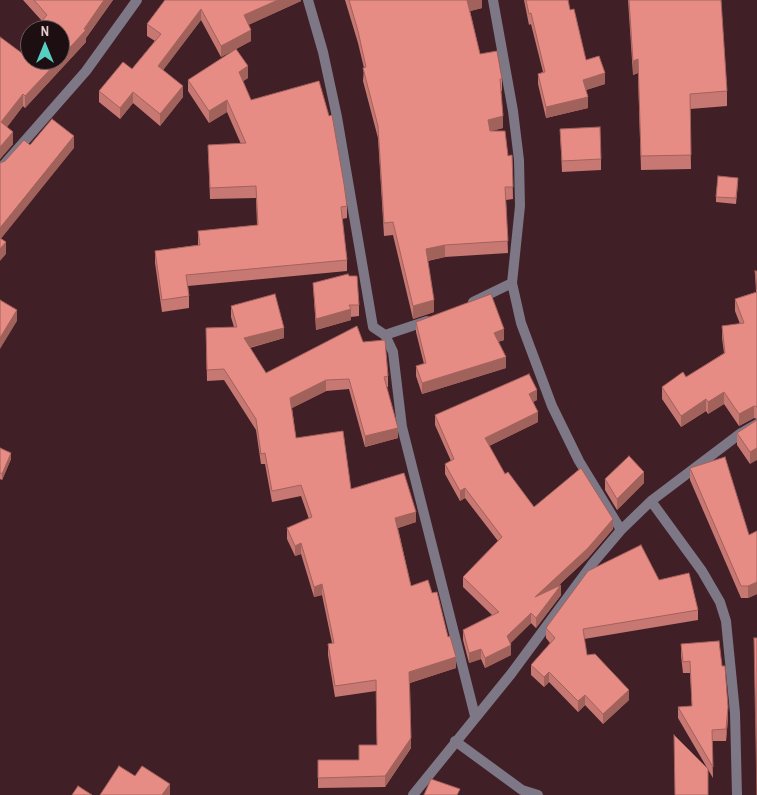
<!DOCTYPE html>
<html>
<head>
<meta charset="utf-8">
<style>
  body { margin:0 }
  #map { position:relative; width:757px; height:795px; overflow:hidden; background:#401f27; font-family:"Archivo Narrow",sans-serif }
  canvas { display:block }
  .north { position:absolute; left:20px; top:20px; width:50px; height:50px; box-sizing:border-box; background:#1d0e12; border:1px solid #6d5a5e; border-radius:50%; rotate:0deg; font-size:14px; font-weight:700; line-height:20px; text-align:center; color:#e4cdd1 }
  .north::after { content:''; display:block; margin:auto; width:18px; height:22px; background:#57cec1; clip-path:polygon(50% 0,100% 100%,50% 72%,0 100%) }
</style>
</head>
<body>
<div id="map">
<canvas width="757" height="795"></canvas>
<div class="north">N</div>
</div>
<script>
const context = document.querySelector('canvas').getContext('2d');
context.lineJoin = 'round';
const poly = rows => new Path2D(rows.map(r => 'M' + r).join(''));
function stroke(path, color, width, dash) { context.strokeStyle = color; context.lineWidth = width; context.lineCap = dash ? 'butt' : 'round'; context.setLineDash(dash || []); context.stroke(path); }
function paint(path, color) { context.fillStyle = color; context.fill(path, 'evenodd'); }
stroke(poly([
  [308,0,323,52,337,117,373,327,385,335,393,352,402,427,475,716],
  [493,0,513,111,519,160,520,206,512,283,521,323,552,406,579,461,621,530],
  [0,169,86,71,137,0],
  [473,302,512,283],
  [385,335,427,321],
  [651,501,702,571,720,602,726,621,735,713,737,795],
  [455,741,522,790,538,795],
  [413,795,511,674,593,563,621,530,651,501,741,433,757,424]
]), '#7d7786', 10);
paint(poly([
  [23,0,113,0,86,38,86,42,25,108,23,106,7,127,13,144,0,159,0,37,23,54,60,30,41,30,42,21],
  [165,0,301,0,301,1,248,25,251,41,236,49,248,78,243,81,251,100,347,206,347,218,342,219,347,260,347,271,188,286,189,296,189,308,162,312,155,263,155,251,198,245,198,231,257,225,256,198,210,199,208,145,241,144,227,112,209,123,188,91,188,80,236,49,221,57,201,20,163,70,183,97,160,126,133,103,120,119,99,102,99,91,132,69,155,41,147,36,147,24],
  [345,0,482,0,482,8,470,11,480,54,502,79,502,91,501,91,503,128,491,131,508,156,512,155,513,199,506,200,508,253,445,257,428,261,434,312,413,319,393,235,384,236,378,138,363,81,364,68,358,43],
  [524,0,568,0,570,10,586,60,605,84,586,90,588,108,546,118,538,84,538,74,543,72,531,24,529,25],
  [628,0,721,0,727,91,727,106,690,109,691,169,641,170,638,73,633,75],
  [560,129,601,159,601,170,562,172],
  [738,183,736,204,716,202,716,197],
  [755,271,757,271,757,419,754,418,739,426,724,404,708,414,706,411,681,427,662,399,662,387,686,377,724,353,722,338,722,326,740,324,735,311,735,299,756,292],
  [349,276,359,305,359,316,351,317,351,320,316,330,313,283],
  [231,306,284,338,250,348,266,373,363,342,388,376,388,387,386,387,398,438,365,447,349,389,326,391,292,408,296,438,351,489,416,522,398,528,411,586,456,668,410,683,411,748,385,787,318,788,318,760,359,760,377,745,376,691,335,697,328,655,328,644,332,643,322,595,314,597,301,554,295,556,287,539,287,528,309,519,301,496,272,502,265,464,261,464,256,430,224,380,207,381,206,328,234,327,231,317],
  [416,322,504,340,498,342,506,368,422,394,416,376,416,366,424,364,416,332],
  [537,400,533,402,538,422,489,446,505,474,534,507,613,529,588,558,557,587,561,595,536,628,531,623,510,643,511,655,485,668,481,659,469,663,463,640,463,630,492,615,463,587,463,577,498,541,465,498,460,501,445,474,445,464,451,461,435,425,435,415],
  [757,420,750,464,737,445,737,433],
  [0,448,11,459,2,480,0,479],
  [690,468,749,535,757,531,757,594,748,598,741,598,690,480],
  [605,479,644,483,617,510,605,490],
  [659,580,698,610,698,620,584,639,587,655,629,700,603,724,585,705,578,712,549,682,544,687,531,675,531,665,550,643,546,638,546,628],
  [681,644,728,718,726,741,712,741,713,778,678,718,678,707,692,706,690,673,683,673,681,656]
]), '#c77872');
paint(poly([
  [104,0,113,0,86,38,86,42,25,108,25,96,59,60,60,60,60,58,84,29],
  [278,0,301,0,301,1,244,27,244,15],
  [467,0,482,0,482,8,467,12],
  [201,9,201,20,158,77,158,66],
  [251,30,251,41,221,57,221,46],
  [638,59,638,73,633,75,633,61],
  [248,66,248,78,239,84,239,72],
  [605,73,605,84,583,91,583,80],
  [183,86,183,97,160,126,160,114],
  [133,92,133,103,120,119,120,108],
  [23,94,23,106,1,135,1,122],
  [588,97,588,108,546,118,546,107],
  [227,100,227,112,209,123,209,111],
  [503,116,503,128,488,132,488,120],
  [13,132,13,144,0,159,0,147],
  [74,136,74,148,0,240,0,228],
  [6,242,6,254,0,261,0,249],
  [445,245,445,257,426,261,426,249],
  [434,300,434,312,413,319,413,306],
  [351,309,351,320,316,330,316,319],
  [17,310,17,321,0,349,0,338],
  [284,328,284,338,244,349,244,338],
  [504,329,504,340,494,343,494,333],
  [506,357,506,368,422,394,422,383],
  [326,380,326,391,290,409,290,398],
  [537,390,537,400,529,404,529,394],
  [724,392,724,404,708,414,708,402],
  [706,399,706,411,681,427,681,416],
  [754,406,754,418,739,426,739,414],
  [538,412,538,422,485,448,485,438],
  [398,428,398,438,365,447,365,436],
  [757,448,757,460,750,464,750,452],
  [11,453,11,459,2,480,2,474],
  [644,472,644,483,617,510,617,499],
  [465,488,465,498,460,501,460,491],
  [416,512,416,522,395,529,395,518],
  [613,519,613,529,588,558,535,607,535,597],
  [301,543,301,554,295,556,295,546],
  [757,582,757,594,748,598,748,586],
  [322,584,322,595,314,597,314,587],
  [561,585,561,595,536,628,536,618],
  [531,613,531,623,507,647,507,636],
  [511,645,511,655,485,668,485,658],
  [481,649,481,659,469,663,469,653],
  [456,657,456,668,409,683,409,672],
  [549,672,549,682,544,687,544,677],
  [629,690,629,700,603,724,603,714],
  [585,695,585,705,578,712,578,701],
  [728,707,728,718,726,741,726,729],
  [411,738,411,748,385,787,385,776],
  [170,784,170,795,162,795]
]), '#a2625c');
const building = poly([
  [34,0,104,0,84,29,86,30,60,58,60,30,46,30,48,28,41,22,47,15,34,0],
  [165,0,278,0,244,15,251,30,221,46,201,9,158,66,183,86,160,114,133,92,120,108,99,91,123,62,132,69,161,34,147,24,165,0],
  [349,0,467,0,480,54,497,51,502,79,500,79,503,116,488,120,490,131,505,131,508,156,512,155,513,187,505,187,508,241,445,245,426,249,434,300,413,306,393,222,384,223,378,126,363,68,366,67,358,31,349,0],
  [526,0,568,0,570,10,574,9,586,60,599,56,605,73,583,80,588,97,546,107,538,74,545,72,531,13,529,14,526,0],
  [629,0,721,0,727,91,690,94,691,155,641,156,638,59,633,61,629,0],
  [0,37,23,54,30,47,30,60,59,60,25,96,23,94,1,122,13,132,0,147,0,37],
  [236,49,248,66,239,72,251,100,319,81,329,116,332,115,344,184,347,206,341,207,347,260,186,275,189,296,162,300,155,251,200,245,198,231,258,225,256,186,210,188,208,145,246,143,227,100,209,111,188,80,236,49],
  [52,119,74,136,0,228,0,163,5,161,24,140,30,145,52,119],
  [600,127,601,159,562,161,560,129,600,127],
  [718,176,738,178,736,198,716,197,718,176],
  [0,238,6,242,0,249,0,238],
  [755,271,757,271,757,290,755,271],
  [348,274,349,276,357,276,359,305,349,305,351,309,316,319,313,283,348,274],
  [757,292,757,407,754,406,739,414,724,392,708,402,706,399,681,416,662,387,683,372,686,377,725,353,722,326,744,323,735,299,757,292],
  [275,294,284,328,244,338,266,373,357,326,363,342,385,340,388,376,384,377,398,428,365,436,349,379,326,380,290,398,296,438,343,431,351,489,404,473,416,512,395,518,411,586,428,580,432,593,437,592,448,637,450,636,456,657,409,672,411,738,385,776,318,778,318,760,359,760,359,745,377,745,376,680,335,686,328,644,334,643,322,584,314,587,301,543,295,546,287,528,312,517,301,485,272,491,265,453,261,454,256,419,224,369,207,370,206,328,237,327,231,306,275,294],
  [491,294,504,329,494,333,506,357,422,383,416,366,426,363,416,322,491,294],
  [0,300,17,310,0,338,0,300],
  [529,374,537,390,529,394,538,412,485,438,505,474,508,472,534,507,581,468,613,519,588,548,535,597,561,585,536,618,531,613,507,636,511,645,485,658,481,649,469,653,463,630,499,612,463,577,502,537,465,488,460,491,445,464,454,459,435,415,529,374],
  [757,420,757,448,750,452,737,433,757,420],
  [0,448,11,453,2,474,0,473,0,448],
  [629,456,644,472,617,499,605,479,629,456],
  [725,457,749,535,757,531,757,582,748,586,741,586,690,468,725,457],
  [641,545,659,580,689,573,698,610,583,629,587,655,595,654,629,690,603,714,585,695,578,701,549,672,544,677,531,665,555,638,546,628,588,571,641,545],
  [754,638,757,638,757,795,754,638],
  [719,641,722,666,725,666,728,707,726,729,712,730,713,767,678,707,692,706,690,661,683,662,681,644,719,641],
  [674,735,708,769,708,795,675,795,674,735],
  [119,766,135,776,142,766,170,784,162,795,100,795,119,766],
  [431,779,460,789,457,795,424,795,431,779],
  [78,786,92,795,72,795,78,786]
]);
paint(building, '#e78c84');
stroke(building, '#a2625c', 1);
</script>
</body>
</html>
